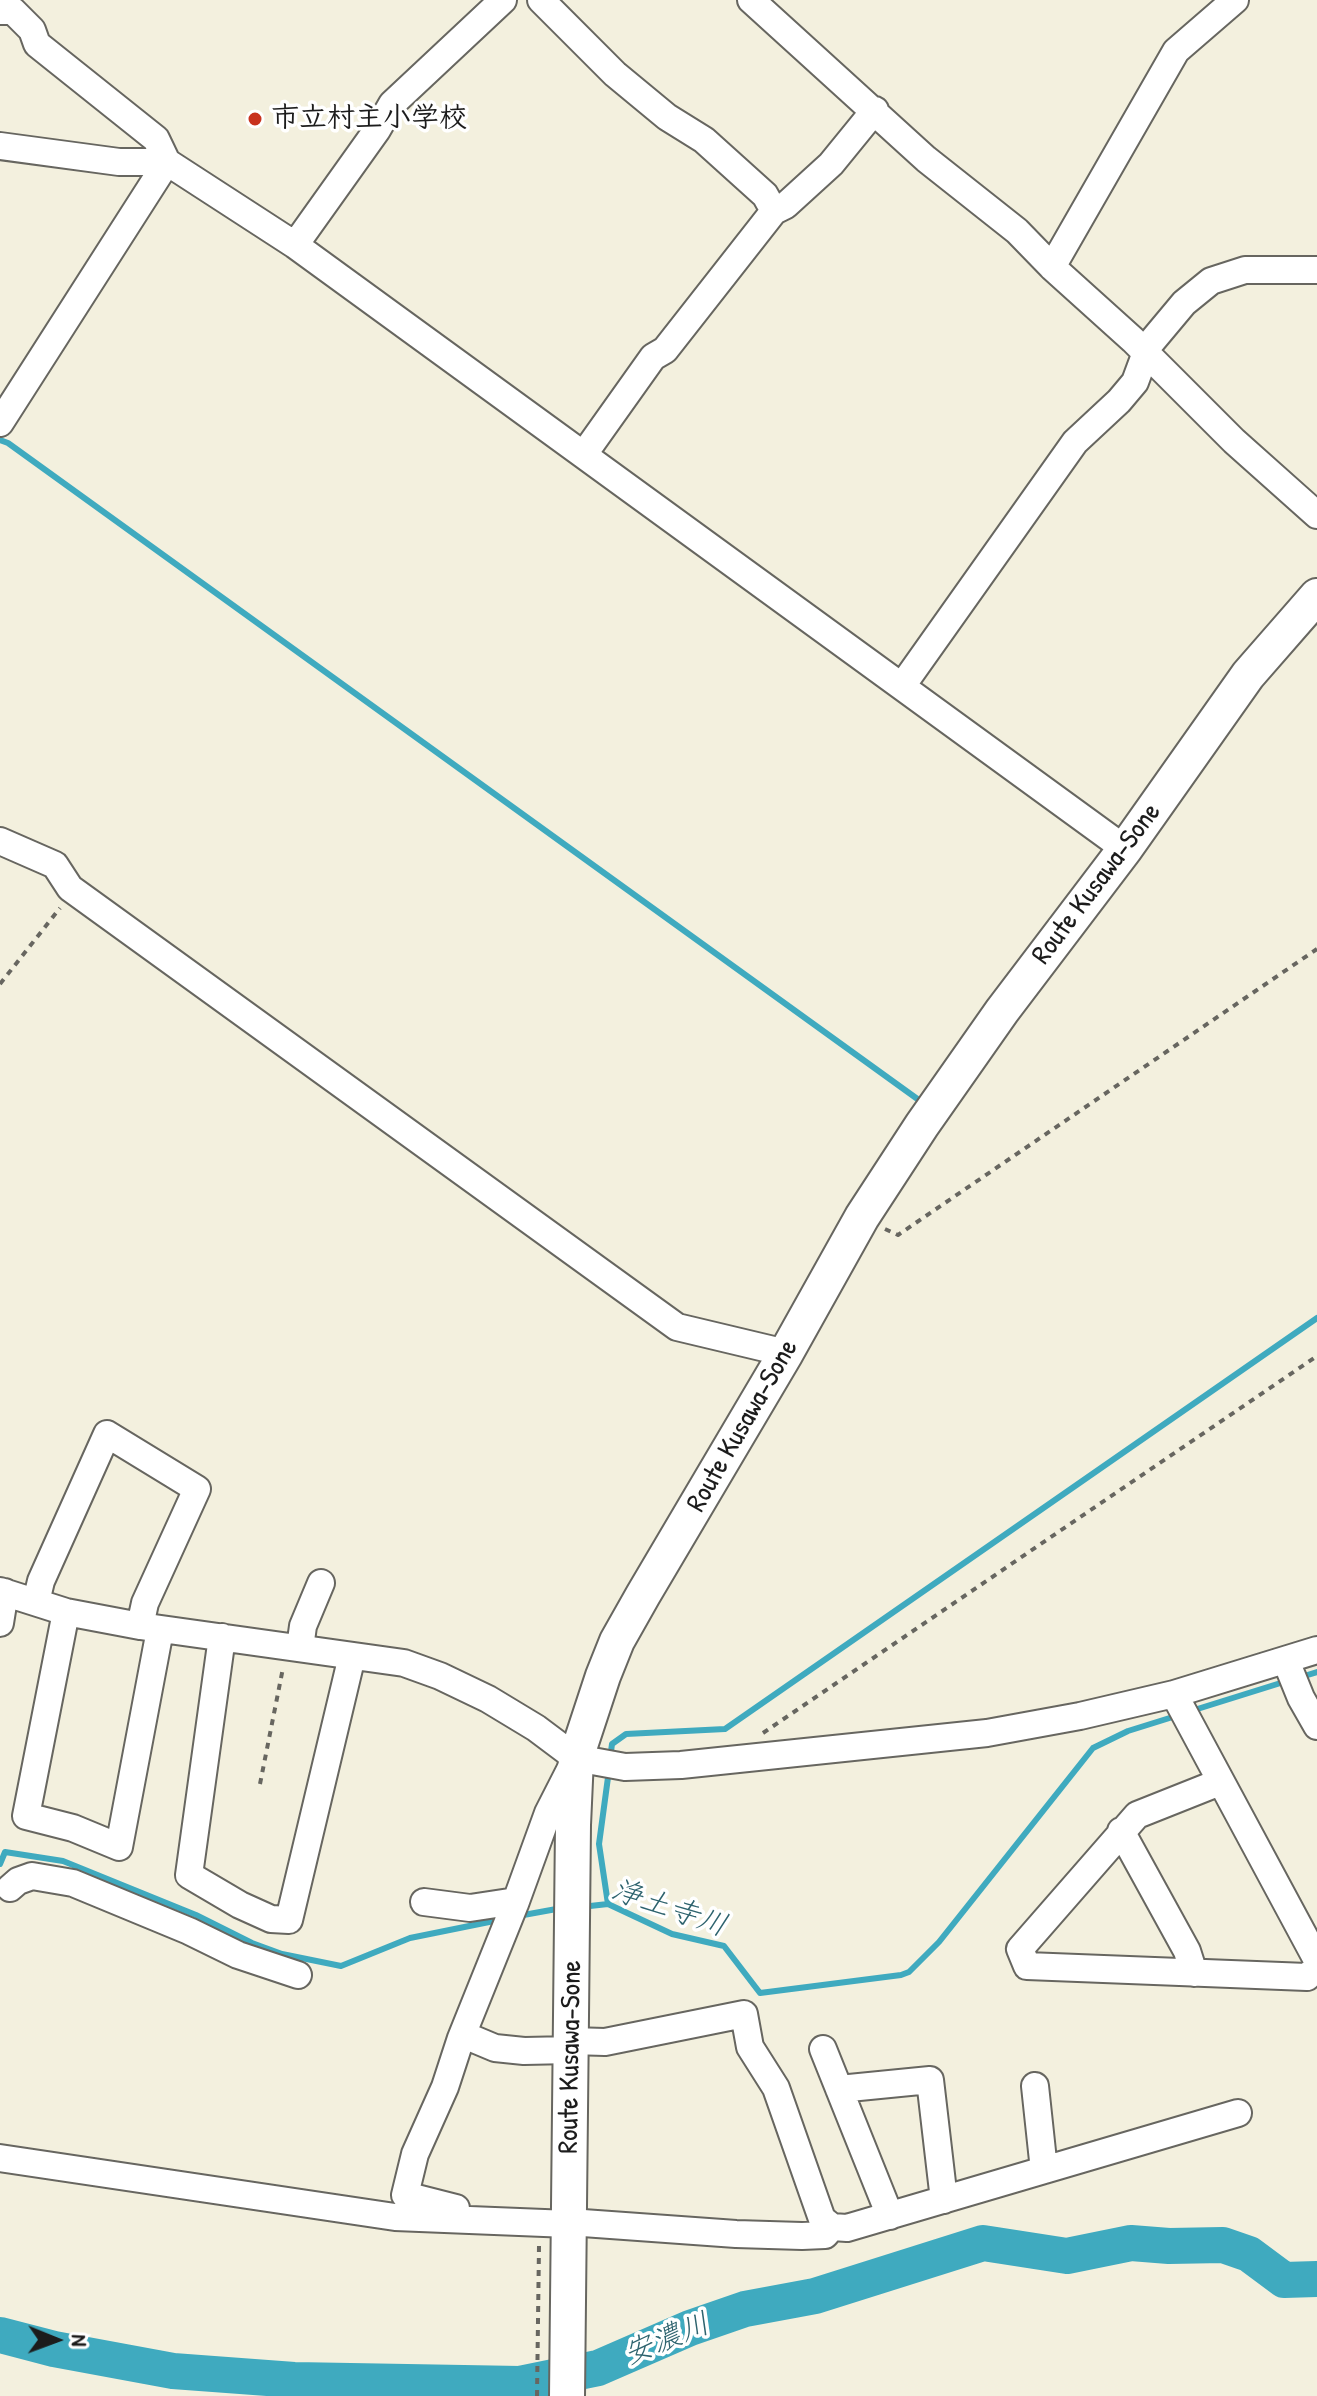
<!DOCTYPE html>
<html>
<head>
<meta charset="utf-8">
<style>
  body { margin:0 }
  #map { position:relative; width:1317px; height:2396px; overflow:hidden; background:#f3f0de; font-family:"Patrick Hand",sans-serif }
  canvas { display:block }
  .north { position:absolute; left:16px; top:2300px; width:80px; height:80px; -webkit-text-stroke:6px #fff; paint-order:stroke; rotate:91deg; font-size:22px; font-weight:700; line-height:32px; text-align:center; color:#1c1c1c }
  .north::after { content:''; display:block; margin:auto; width:28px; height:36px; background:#1c1c1c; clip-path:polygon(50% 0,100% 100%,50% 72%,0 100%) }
</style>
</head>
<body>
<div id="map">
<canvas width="1317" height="2396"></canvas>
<div class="north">N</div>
</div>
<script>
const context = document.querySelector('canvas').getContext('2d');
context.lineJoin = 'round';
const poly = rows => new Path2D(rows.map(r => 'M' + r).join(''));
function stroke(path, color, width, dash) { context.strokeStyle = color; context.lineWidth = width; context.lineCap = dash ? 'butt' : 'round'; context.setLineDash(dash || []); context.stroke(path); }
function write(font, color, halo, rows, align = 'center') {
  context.font = font + ' "Patrick Hand","Klee One",sans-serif'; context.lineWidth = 7; context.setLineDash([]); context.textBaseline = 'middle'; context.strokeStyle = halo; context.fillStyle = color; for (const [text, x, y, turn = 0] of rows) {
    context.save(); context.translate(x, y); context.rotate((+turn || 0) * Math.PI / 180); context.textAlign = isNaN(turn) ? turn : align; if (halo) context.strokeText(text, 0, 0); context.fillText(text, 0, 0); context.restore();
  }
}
stroke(poly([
  [0,440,8,443,923,1103],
  [1301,1677,1317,1672],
  [1191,1711,1287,1681],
  [610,1759,612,1744,626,1734,725,1729,1317,1318],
  [0,1864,5,1852,63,1861,196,1915,252,1943,282,1954,341,1966,410,1938,499,1920],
  [608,1904,599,1844,609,1770],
  [581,1907,608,1904,672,1934,724,1946,760,1993,901,1975,909,1972,939,1942,1093,1748,1128,1731,1176,1716],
  [518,1916,562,1908]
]), '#3faabf', 6);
stroke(poly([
  [0,2335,54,2349,173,2371,294,2380,520,2384,598,2368,690,2328,745,2309,815,2296,983,2243,1067,2256,1131,2243,1169,2246,1223,2245,1249,2254,1284,2280,1317,2279]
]), '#3faabf', 36);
const minor = poly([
  [541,0,615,74,667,117,704,140,765,195,774,211],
  [751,0,926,159,1017,231,1052,267,1133,340,1234,441,1317,515],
  [0,11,13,11,32,30,37,44,156,139,167,162,295,245,1125,849],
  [0,146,119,162,167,162],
  [295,245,377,130,392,104,503,0],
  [1052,267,1176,51,1235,0],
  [1143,352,1184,303,1211,281,1245,270,1317,270],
  [0,423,167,162],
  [584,454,653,357,665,350,774,211,786,205,831,164,875,110],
  [902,686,1075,442,1119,401,1135,382,1145,355],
  [0,841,55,865,70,888,677,1327,786,1353],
  [0,1591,66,1612,140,1626,404,1663,440,1676,488,1699,536,1728,576,1758,625,1767,681,1765,987,1733,1080,1716,1174,1694,1317,1650],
  [36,1602,41,1581,107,1434,197,1489,145,1603,140,1626],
  [66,1612,26,1816,73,1828,119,1847,160,1630],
  [0,1623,5,1592],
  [222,1637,189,1875,240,1905,271,1919,289,1920,352,1656],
  [300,1648,303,1626,321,1583],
  [1286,1661,1301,1698,1317,1726],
  [1174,1694,1317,1960],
  [1220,1782,1137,1815,1020,1949,1027,1966,1307,1977,1317,1968],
  [1121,1831,1187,1951,1194,1973],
  [10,1888,18,1881,32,1876,73,1883,189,1931,238,1955,298,1975],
  [424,1902,470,1908,516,1901],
  [464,2035,495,2048,524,2051,571,2050],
  [571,2041,605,2042,744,2014,750,2047,776,2088,822,2219,832,2227,847,2228,1238,2113],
  [823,2049,890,2216],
  [1035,2086,1044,2170],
  [839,2089,930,2080,944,2200],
  [0,2158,395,2217,569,2224],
  [456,2208,405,2195,415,2154,445,2087,461,2038,515,1904,548,1813,573,1764],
  [569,2222,736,2234,802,2236,825,2235,832,2227]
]);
const major = poly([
  [567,2396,573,1825,576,1758,603,1676,617,1641,643,1595,786,1353,862,1217,922,1125,1002,1011,1125,849,1248,675,1317,596]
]);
stroke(minor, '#676660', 30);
stroke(major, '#676660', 38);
stroke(poly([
  [0,984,60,908],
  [885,1229,898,1235,1317,949],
  [763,1733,1317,1356],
  [260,1784,283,1668],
  [537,2396,539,2246]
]), '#676660', 4, [6, 6]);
stroke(minor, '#fff', 26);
stroke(major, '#fff', 34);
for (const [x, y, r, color] of [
  [255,119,8,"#c8321e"]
]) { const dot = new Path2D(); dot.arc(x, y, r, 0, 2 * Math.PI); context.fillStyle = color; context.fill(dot); stroke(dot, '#fff', 3); }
write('bold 28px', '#1c1c1c', '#fff', [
  ["市立村主小学校",271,119]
], 'left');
write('28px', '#1c1c1c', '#fff', [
  ["Route Kusawa-Sone",1097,884,-53],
  ["Route Kusawa-Sone",743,1426,-60],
  ["Route Kusawa-Sone",571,2057,-89]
]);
write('italic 30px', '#2e636e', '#fff', [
  ["浄土寺川",669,1909,19],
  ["安濃川",667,2340,-22]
]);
</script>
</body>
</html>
